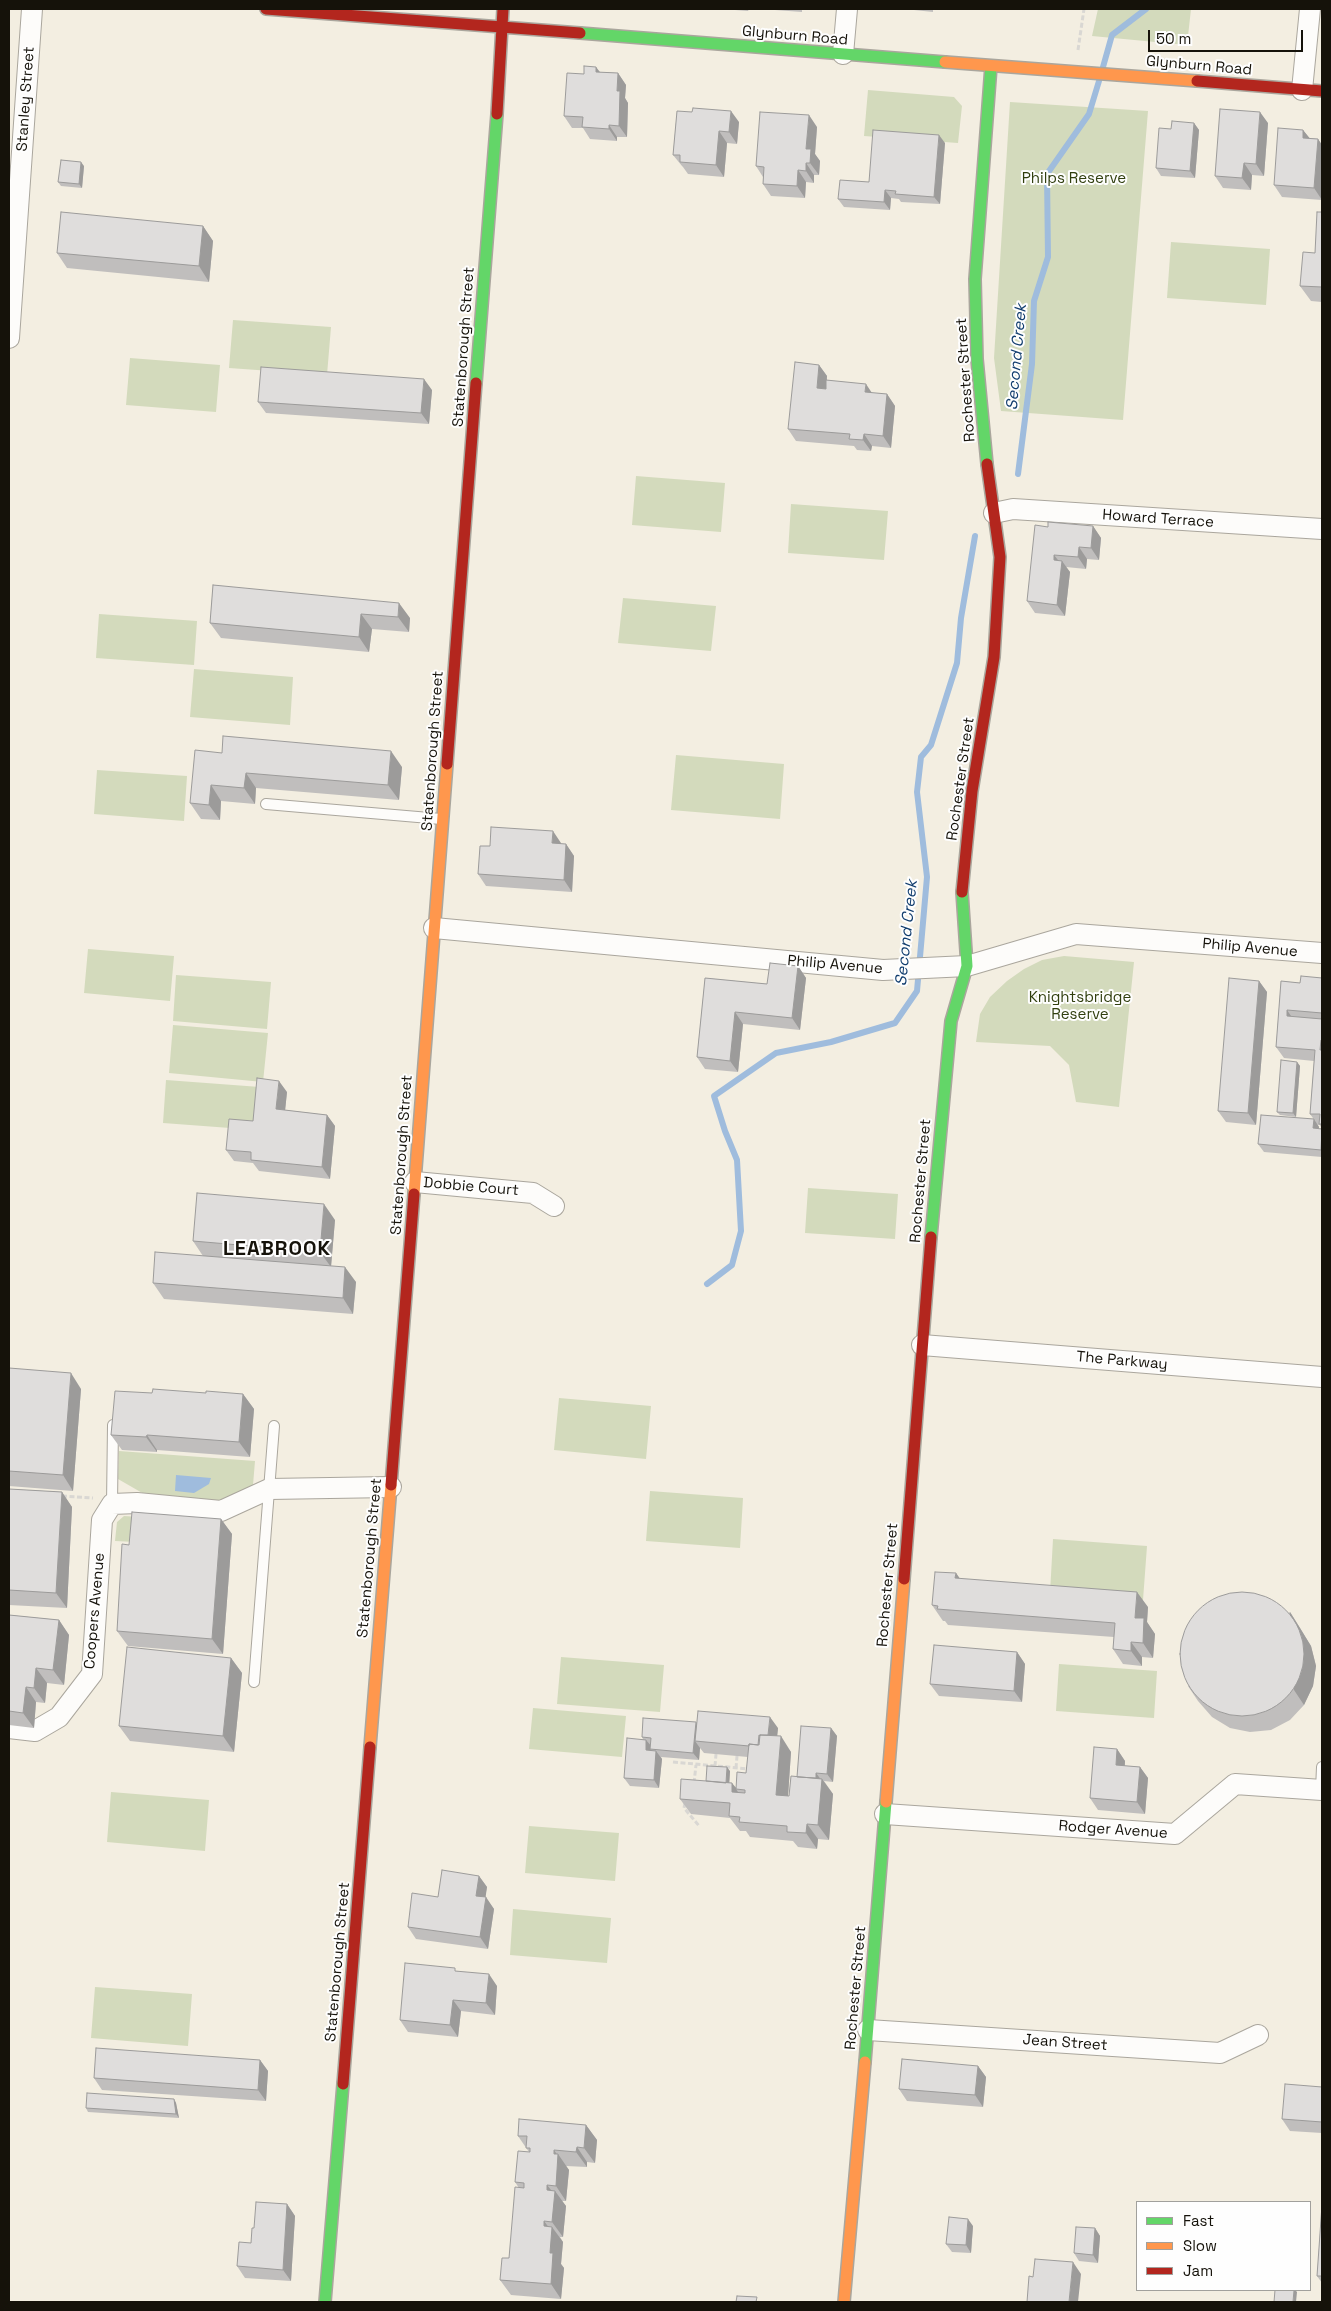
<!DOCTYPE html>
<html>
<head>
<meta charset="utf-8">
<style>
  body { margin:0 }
  #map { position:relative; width:1331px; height:2311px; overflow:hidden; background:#f3eee1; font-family:"Space Grotesk",sans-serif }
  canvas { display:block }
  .frame { position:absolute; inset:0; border:10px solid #15120a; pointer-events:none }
  .legend { position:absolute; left:1136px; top:2201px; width:175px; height:90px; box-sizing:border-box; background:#fefefe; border:1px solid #a1a09c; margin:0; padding:6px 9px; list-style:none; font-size:15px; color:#15120a }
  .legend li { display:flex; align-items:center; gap:10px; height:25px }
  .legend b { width:25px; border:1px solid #a1a09c }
  .scale { position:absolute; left:1148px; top:30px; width:155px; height:22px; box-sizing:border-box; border:2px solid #15120a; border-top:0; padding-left:6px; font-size:15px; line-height:18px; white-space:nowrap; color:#15120a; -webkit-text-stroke:4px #fefefe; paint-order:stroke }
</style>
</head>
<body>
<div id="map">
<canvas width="1331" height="2311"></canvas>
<div class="frame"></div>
<ul class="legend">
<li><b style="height:6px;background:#63d668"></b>Fast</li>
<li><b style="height:6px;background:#ff974d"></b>Slow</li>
<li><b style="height:6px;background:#b3261e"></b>Jam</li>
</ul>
<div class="scale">50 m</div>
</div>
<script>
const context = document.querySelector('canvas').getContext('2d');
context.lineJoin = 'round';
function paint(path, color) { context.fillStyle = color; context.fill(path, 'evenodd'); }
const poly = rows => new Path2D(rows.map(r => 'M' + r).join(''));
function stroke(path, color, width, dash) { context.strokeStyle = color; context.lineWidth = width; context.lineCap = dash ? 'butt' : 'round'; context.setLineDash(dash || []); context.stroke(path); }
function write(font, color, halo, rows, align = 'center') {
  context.font = font + ' "Space Grotesk",sans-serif'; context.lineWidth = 4; context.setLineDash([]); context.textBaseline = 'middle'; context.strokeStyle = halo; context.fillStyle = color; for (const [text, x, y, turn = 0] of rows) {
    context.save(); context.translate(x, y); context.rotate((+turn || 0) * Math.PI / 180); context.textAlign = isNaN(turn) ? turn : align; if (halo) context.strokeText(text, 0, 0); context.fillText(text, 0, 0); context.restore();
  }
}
paint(poly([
  [1098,9,1191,9,1187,45,1092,36],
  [868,90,954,97,962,106,958,143,864,136],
  [1010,102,1148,111,1123,420,1001,411,994,358],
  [1171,242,1270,249,1266,305,1167,298],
  [233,320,331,327,327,375,229,368],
  [130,358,220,365,216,412,126,405],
  [636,476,725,483,721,532,632,525],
  [791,504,888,511,884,560,788,553],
  [623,598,716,606,711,651,618,643],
  [99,614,197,621,194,665,96,658],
  [194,669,293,677,290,725,190,717],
  [676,755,784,764,780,819,671,810],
  [97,770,187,776,184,821,94,814],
  [88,949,174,956,170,1001,84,993],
  [1064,956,1134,962,1119,1107,1076,1102,1069,1065,1050,1046,976,1042,980,1014,990,997,1007,981,1024,969,1042,960],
  [176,975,271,982,267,1029,173,1021],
  [173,1025,268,1033,263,1082,169,1073],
  [166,1080,260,1087,257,1130,163,1123],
  [808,1188,898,1194,895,1239,805,1233],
  [559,1398,651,1406,646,1459,554,1450],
  [119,1451,255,1461,253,1485,240,1494,220,1502,151,1498,118,1479],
  [650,1491,743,1498,740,1548,646,1541],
  [124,1516,140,1517,135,1542,115,1541,117,1522],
  [1053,1539,1147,1546,1143,1600,1050,1593],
  [561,1657,664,1665,660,1712,557,1704],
  [1059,1664,1157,1671,1154,1718,1056,1711],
  [533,1708,626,1716,622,1757,529,1749],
  [111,1792,209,1800,205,1851,107,1842],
  [529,1826,619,1833,615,1881,525,1873],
  [513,1909,611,1918,607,1963,510,1955],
  [95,1987,192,1994,188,2046,91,2038]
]), '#d3dabc');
paint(poly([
  [176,1475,211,1478,209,1484,194,1493,175,1491]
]), '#9fbcdd');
stroke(poly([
  [1103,67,1112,35,1146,9],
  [1018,474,1032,364,1034,301,1048,257,1047,174,1089,114,1099,81],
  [707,1284,732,1265,741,1231,737,1160,725,1131,714,1096,776,1053,831,1042,895,1023,917,991,927,877,917,792,921,757,931,745,957,663,961,618,975,536]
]), '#9fbcdd', 6);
const lane = poly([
  [266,804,441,819],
  [112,1504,113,1425],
  [254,1682,274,1426],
  [1321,1790,1322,1767]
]);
const street = poly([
  [843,54,847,9],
  [1302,90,1310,9],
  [9,338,32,9],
  [994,513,1013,509,1322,529],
  [434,928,883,970,967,966,1076,934,1322,953],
  [415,1182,533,1193,554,1206],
  [922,1345,1322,1377],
  [9,1728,35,1731,59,1717,92,1674,102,1520,112,1504,137,1503,221,1511,269,1489,391,1487],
  [885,1814,1175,1834,1235,1784,1322,1790],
  [868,2030,1220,2053,1258,2035]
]);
const fast = poly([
  [580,33,945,62],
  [476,383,497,114],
  [987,464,977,359,975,279,991,66],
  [931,1237,951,1021,967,966,962,892],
  [865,2062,886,1802],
  [325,2302,343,2084]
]);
const slow = poly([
  [945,62,1197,81],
  [414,1194,447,764],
  [370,1747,391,1485],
  [886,1802,904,1579],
  [844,2302,865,2062]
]);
const jam = poly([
  [266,9,580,33],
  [1197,81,1322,91],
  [497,114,503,9],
  [447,764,476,383],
  [962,892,972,791,994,657,1000,557,987,464],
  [391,1485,414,1194],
  [904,1579,931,1237],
  [343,2084,370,1747]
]);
stroke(lane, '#aaa69d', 12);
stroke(street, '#aaa69d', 22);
stroke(fast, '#aaa69d', 14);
stroke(slow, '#aaa69d', 14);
stroke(jam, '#aaa69d', 14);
stroke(poly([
  [1078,50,1084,9],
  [62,1496,93,1498],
  [673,1762,749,1769],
  [715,1766,716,1754],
  [736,1768,737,1756],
  [694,1783,696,1765],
  [685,1803,684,1808,700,1827]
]), '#d9d7d3', 3, [5, 2.5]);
stroke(lane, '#fdfcfa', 10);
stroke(street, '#fdfcfa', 20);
stroke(fast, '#63d668', 11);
stroke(slow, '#ff974d', 11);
stroke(jam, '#b3261e', 11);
paint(poly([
  [722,9,749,9,748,11],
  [774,9,802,9,802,12,775,10],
  [913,9,933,9,933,12,914,10],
  [596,67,600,72,618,73,626,85,625,98,628,103,627,137,617,137,617,141,590,139,583,128,572,128,564,116,584,74],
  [677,111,739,122,737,144,727,143,724,177,688,174,683,167,682,166,673,155],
  [1194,123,1199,130,1195,178,1161,176,1156,168],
  [1268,123,1264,176,1252,175,1251,190,1223,188,1215,176],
  [817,127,815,154,820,161,819,175,814,175,814,183,806,182,805,198,771,196,763,184,763,177,756,166],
  [1303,130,1309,138,1318,139,1322,145,1322,200,1282,197,1274,185],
  [945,143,940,204,901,202,899,199,891,198,890,210,844,207,838,199],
  [84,166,82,188,61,186,58,182],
  [1322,212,1322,302,1311,301,1300,286,1315,253],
  [203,226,213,241,209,282,67,268,57,253],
  [819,365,827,376,827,380,872,393,887,394,895,406,891,448,872,446,871,451,857,450,854,446,796,441,788,429],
  [432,390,429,424,266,413,258,402],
  [1093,526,1101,538,1099,560,1087,559,1086,569,1066,567,1070,572,1065,616,1035,613,1027,601,1048,527],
  [213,585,410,618,409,632,372,629,369,652,221,638,210,623],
  [222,753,402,767,399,800,256,788,255,804,221,801,220,820,201,819,190,803],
  [561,843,561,844,566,844,574,856,572,892,486,886,478,874,490,846],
  [798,966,806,978,800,1030,743,1024,738,1072,705,1069,697,1057,705,978,767,984],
  [1322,978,1322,1129,1320,1125,1318,1125,1310,1114,1314,1061,1284,1058,1276,1047,1281,981,1300,983],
  [1259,981,1267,992,1256,1125,1226,1122,1218,1111],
  [1297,1062,1300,1066,1296,1117,1280,1115,1277,1112],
  [287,1092,285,1110,327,1115,335,1126,330,1179,259,1171,253,1163,234,1161,226,1150,253,1121],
  [1314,1119,1319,1127,1319,1129,1322,1129,1322,1157,1264,1152,1258,1144],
  [335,1220,331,1266,356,1282,353,1314,164,1299,153,1283,203,1256,193,1241],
  [9,1368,81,1389,73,1491,9,1486],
  [152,1393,243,1394,254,1409,250,1457,157,1450,157,1452,122,1450,111,1435],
  [9,1489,62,1492,72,1507,67,1608,9,1605],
  [221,1519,232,1534,223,1654,128,1646,117,1631,129,1545],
  [956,1573,960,1579,1148,1607,1147,1622,1155,1634,1153,1658,1142,1657,1142,1666,1123,1664,1113,1649,1114,1637,948,1625,945,1621,943,1621,932,1605],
  [1290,1612,1300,1628,1311,1646,1316,1666,1313,1686,1304,1705,1290,1720,1271,1730,1250,1732,1230,1728,1212,1717,1198,1701,1188,1686],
  [9,1615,59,1620,69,1635,64,1685,47,1683,45,1703,36,1702,34,1728,9,1725],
  [1017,1652,1025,1664,1022,1702,939,1696,930,1684],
  [231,1658,242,1673,234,1752,130,1741,119,1726],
  [697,1724,778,1728,777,1736,791,1752,788,1796,789,1796,797,1777,831,1728,837,1736,833,1782,824,1781,833,1794,829,1840,818,1839,817,1849,798,1847,793,1841,750,1837,746,1831,740,1831,730,1818,691,1814,680,1799,706,1781,730,1771,729,1783,736,1788,746,1773,748,1757,704,1753,700,1748,699,1760,661,1757,662,1759,659,1788,630,1786,624,1778,643,1739,642,1737],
  [1117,1749,1125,1761,1125,1766,1140,1767,1148,1778,1145,1814,1098,1810,1090,1798],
  [479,1876,487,1887,485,1897,494,1909,488,1949,416,1939,408,1927],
  [457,1971,497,1986,495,2015,461,2011,458,2037,408,2032,400,2020],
  [260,2060,268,2071,266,2101,102,2090,94,2078],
  [978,2066,986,2077,983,2107,907,2101,899,2089],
  [1322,2087,1322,2133,1290,2131,1282,2119],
  [174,2099,176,2103,179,2118,88,2112,86,2108],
  [586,2125,597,2140,595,2163,587,2162,587,2167,566,2166,569,2170,566,2201,562,2201,566,2206,563,2237,560,2237,563,2242,561,2264,564,2268,561,2299,511,2295,500,2280,509,2258,519,2188,515,2182,529,2152,518,2136],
  [287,2204,295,2216,291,2281,245,2278,237,2266,251,2243,254,2228],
  [1322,2205,1322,2283,1317,2276],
  [973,2226,971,2253,952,2252,946,2244],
  [1095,2228,1100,2236,1098,2263,1079,2261,1074,2253]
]), '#c0bebd');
paint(poly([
  [596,67,604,78,596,72],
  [618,73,626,85,625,98,628,103,627,137,619,126,617,91],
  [731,111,739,122,737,144,729,132],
  [1260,112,1268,123,1264,176,1256,164],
  [809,115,817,127,815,154,820,161,819,175,810,163,806,149],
  [1194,123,1199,130,1195,178,1190,171],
  [609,125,617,137,617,141,609,129],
  [1303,130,1312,141,1303,138],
  [719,131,727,143,724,177,716,165],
  [939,135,945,143,940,204,934,197],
  [1318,139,1322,145,1322,196,1321,196,1322,200,1314,188],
  [81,162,84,166,82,188,79,184],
  [806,163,814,175,814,183,806,171],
  [1244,163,1252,175,1251,190,1242,178],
  [798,170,806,182,805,198,797,186],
  [885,190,891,198,890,210,884,202],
  [203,226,213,241,209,282,199,266],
  [819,365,827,376,825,399,817,388],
  [424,379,432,390,429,424,421,413],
  [866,384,874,396,865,392],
  [887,394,895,406,891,448,883,436],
  [864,434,872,446,871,451,863,440],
  [1093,526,1101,538,1099,560,1091,548],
  [1079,547,1087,559,1086,569,1078,557],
  [1054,555,1061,564,1062,561,1070,572,1065,616,1057,605,1054,560],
  [399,603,410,618,409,632,398,617],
  [361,614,372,629,369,652,359,637],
  [391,751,402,767,399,800,388,785],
  [246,773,256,788,255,804,244,788],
  [211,785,221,801,220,820,209,805],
  [553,831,561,843,560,855,552,843],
  [566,844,574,856,572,892,564,880],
  [798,966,806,978,800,1030,792,1018],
  [1259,981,1267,992,1256,1125,1248,1113],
  [1287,1010,1295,1022,1287,1016],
  [735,1012,743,1024,738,1072,730,1061],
  [1321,1040,1322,1043,1322,1054,1320,1050],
  [1297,1062,1300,1066,1296,1117,1293,1113],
  [279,1081,287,1092,284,1121,276,1109],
  [327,1115,335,1126,330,1179,322,1167],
  [1314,1119,1319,1127,1318,1136,1313,1128],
  [324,1204,335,1220,331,1267,320,1252],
  [345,1267,356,1282,353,1314,343,1298],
  [71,1373,81,1389,73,1491,63,1475],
  [243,1394,254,1409,250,1457,239,1442],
  [147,1435,157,1450,157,1452,146,1437],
  [62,1492,72,1507,67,1608,56,1593],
  [221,1519,232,1534,223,1654,212,1639],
  [956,1573,967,1589,955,1578],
  [1137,1592,1148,1607,1147,1622,1155,1634,1153,1658,1143,1643,1135,1618],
  [1290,1612,1300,1628,1311,1646,1316,1666,1313,1686,1304,1705,1294,1690],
  [59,1620,69,1635,64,1685,53,1670],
  [1131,1642,1142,1657,1142,1666,1131,1651],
  [1017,1652,1025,1664,1022,1702,1014,1691],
  [231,1658,242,1673,234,1752,223,1736],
  [36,1668,47,1683,45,1703,34,1688],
  [26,1687,36,1702,34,1728,23,1713],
  [770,1717,778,1728,776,1748,768,1736],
  [696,1722,701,1730,695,1741,700,1748,699,1760,693,1753],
  [831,1728,837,1736,833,1782,827,1774],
  [781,1736,791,1752,787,1811,776,1795],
  [646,1740,652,1747,650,1749,652,1751,646,1750],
  [1117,1749,1125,1761,1124,1776,1116,1765],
  [656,1751,662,1759,659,1788,654,1780],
  [727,1767,730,1771,729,1788,726,1784],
  [1140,1767,1148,1778,1145,1814,1137,1802],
  [816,1773,822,1781,822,1779,833,1794,829,1840,818,1825,816,1783],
  [732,1783,737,1789,736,1789,743,1800,732,1792],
  [807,1824,818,1839,817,1849,806,1833],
  [479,1876,487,1887,484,1908,476,1896],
  [486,1897,494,1909,488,1949,480,1937],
  [489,1974,497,1986,495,2015,486,2003],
  [453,2000,461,2011,458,2037,450,2025],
  [260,2060,268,2071,266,2101,258,2090],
  [978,2066,986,2077,983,2107,975,2095],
  [174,2099,176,2103,179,2118,176,2114],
  [586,2125,597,2140,595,2163,584,2148],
  [577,2147,587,2162,587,2167,576,2152],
  [554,2150,558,2156,558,2154,569,2170,566,2201,556,2186],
  [547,2185,555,2195,555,2191,566,2206,563,2237,552,2222,547,2190],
  [287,2204,295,2216,291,2281,283,2270],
  [968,2219,973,2226,971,2253,966,2245],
  [544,2221,552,2232,552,2227,563,2242,561,2264,564,2268,561,2299,551,2284,550,2253,544,2226],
  [1095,2228,1100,2236,1098,2263,1093,2255],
  [1073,2262,1081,2274,1078,2302,1069,2302],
  [1294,2290,1295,2290,1297,2292,1296,2302,1293,2302]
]), '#9c9b9a');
const building = poly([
  [584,66,596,67,596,72,618,73,617,91,620,91,619,126,609,125,609,129,582,127,583,117,564,116,567,73,584,74,584,66],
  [693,108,731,111,729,132,719,131,716,165,680,162,680,155,673,155,677,111,692,112,693,108],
  [1220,109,1260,112,1256,164,1244,163,1242,178,1215,176,1220,109],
  [760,112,809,115,806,149,811,149,810,163,806,163,806,171,798,170,797,186,763,184,764,167,756,166,760,112],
  [1172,121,1194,123,1190,171,1156,168,1159,128,1171,129,1172,121],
  [1278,128,1303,130,1303,138,1318,139,1314,188,1274,185,1278,128],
  [873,130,939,135,934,197,895,194,896,191,885,190,884,202,838,199,840,180,869,182,873,130],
  [61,160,81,162,79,184,58,182,61,160],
  [61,212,203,226,199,266,57,253,61,212],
  [1317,212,1322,212,1322,287,1300,286,1303,252,1315,253,1317,212],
  [795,362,819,365,817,388,826,389,826,380,866,384,865,392,887,394,883,436,864,434,863,440,849,439,850,434,788,429,795,362],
  [261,367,424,379,421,413,258,402,261,367],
  [1048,522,1093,526,1091,548,1079,547,1078,557,1054,555,1054,560,1062,561,1057,605,1027,601,1035,525,1048,527,1048,522],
  [213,585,399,603,398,617,361,614,359,637,210,623,213,585],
  [223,736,391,751,388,785,246,773,244,788,211,785,209,805,190,803,195,750,222,753,223,736],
  [491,827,553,831,552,843,566,844,564,880,478,874,480,846,490,846,491,827],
  [770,963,798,966,792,1018,735,1012,730,1061,697,1057,705,978,767,984,770,963],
  [1301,976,1322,978,1322,1013,1287,1010,1287,1016,1322,1019,1322,1040,1321,1040,1320,1050,1322,1050,1322,1124,1319,1124,1320,1114,1310,1114,1315,1050,1276,1047,1281,981,1300,983,1301,976],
  [1229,978,1259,981,1248,1113,1218,1111,1229,978],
  [1281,1060,1297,1062,1293,1113,1277,1112,1281,1060],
  [257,1078,279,1081,276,1109,327,1115,322,1167,251,1160,251,1152,226,1150,229,1119,253,1121,257,1078],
  [1261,1115,1314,1119,1313,1128,1322,1129,1321,1150,1258,1144,1261,1115],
  [197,1193,324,1204,320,1252,193,1241,197,1193],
  [155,1252,345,1267,343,1298,153,1283,155,1252],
  [9,1368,71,1373,63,1475,9,1471,9,1368],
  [153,1389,206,1393,206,1391,243,1394,239,1442,147,1435,146,1437,111,1435,115,1391,152,1393,153,1389],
  [9,1489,62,1492,56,1593,9,1590,9,1489],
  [132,1512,221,1519,212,1639,117,1631,122,1544,129,1545,132,1512],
  [935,1572,956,1573,955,1578,1137,1592,1135,1618,1144,1618,1143,1643,1131,1642,1131,1651,1113,1649,1115,1623,937,1609,938,1606,932,1605,935,1572],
  '1180 1654a62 62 0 1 1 124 0a62 62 0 1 1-124 0Z',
  [9,1615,59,1620,53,1670,36,1668,34,1688,26,1687,23,1713,9,1711,9,1615],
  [934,1645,1017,1652,1014,1691,930,1684,934,1645],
  [127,1647,231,1658,223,1736,119,1726,127,1647],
  [698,1711,770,1717,768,1735,760,1735,760,1736,759,1735,758,1745,749,1744,749,1746,695,1741,698,1711],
  [643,1718,696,1722,693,1753,650,1749,651,1738,642,1737,643,1718],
  [801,1726,831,1728,827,1774,816,1773,816,1778,797,1777,801,1726],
  [760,1735,781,1736,776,1795,789,1796,791,1776,822,1779,818,1825,807,1824,806,1833,787,1832,787,1826,739,1822,740,1817,729,1816,730,1803,680,1799,681,1779,732,1783,732,1792,745,1793,745,1790,736,1789,737,1772,746,1773,749,1744,759,1745,760,1735],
  [627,1738,646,1740,646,1750,656,1751,654,1780,624,1778,627,1738],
  [1094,1747,1117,1749,1116,1765,1140,1767,1137,1802,1090,1798,1094,1747],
  [707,1766,727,1767,726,1783,706,1781,707,1766],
  [442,1870,479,1876,476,1896,486,1897,480,1937,408,1927,412,1893,438,1897,442,1870],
  [405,1963,455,1968,455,1971,489,1974,486,2003,453,2000,450,2025,400,2020,405,1963],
  [96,2048,260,2060,258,2090,94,2078,96,2048],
  [902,2059,978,2066,975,2095,899,2089,902,2059],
  [1285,2084,1322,2087,1322,2122,1282,2119,1285,2084],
  [87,2093,174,2099,176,2114,86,2108,87,2093],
  [519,2119,586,2125,584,2148,577,2147,576,2152,554,2150,554,2154,558,2154,556,2186,547,2185,547,2190,555,2191,552,2222,544,2221,544,2226,552,2227,550,2253,553,2253,551,2284,500,2280,502,2258,509,2258,515,2187,524,2188,524,2183,515,2182,518,2151,530,2152,530,2148,526,2148,527,2136,518,2136,519,2119],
  [256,2202,287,2204,283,2270,237,2266,239,2242,251,2243,252,2228,254,2228,256,2202],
  [1322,2205,1322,2276,1317,2276,1322,2205],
  [949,2217,968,2219,966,2245,946,2244,949,2217],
  [1076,2227,1095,2228,1093,2255,1074,2253,1076,2227],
  [1035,2259,1073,2262,1069,2302,1027,2302,1029,2276,1033,2277,1035,2259],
  [1275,2290,1294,2290,1293,2302,1274,2302,1275,2290],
  [737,2296,757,2297,756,2302,736,2302,737,2296]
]);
paint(building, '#dfdddc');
stroke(building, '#9c9b9a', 1);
write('15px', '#15120a', '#fefefe', [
  ["Glynburn Road",795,36,5],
  ["Glynburn Road",1199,66,5],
  ["Stanley Street",26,99,-86],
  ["Statenborough Street",464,347,-86],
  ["Rochester Street",966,380,-94],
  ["Howard Terrace",1158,519,4],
  ["Statenborough Street",433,751,-86],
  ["Rochester Street",961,779,-82],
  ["Philip Avenue",1250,948,5],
  ["Philip Avenue",835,965,5],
  ["Statenborough Street",402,1155,-86],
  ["Rochester Street",921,1181,-85],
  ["Dobbie Court",471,1187,5],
  ["The Parkway",1122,1361,5],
  ["Statenborough Street",370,1558,-85],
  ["Rochester Street",888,1585,-85],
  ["Coopers Avenue",95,1611,-85],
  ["Rodger Avenue",1113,1830,4],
  ["Statenborough Street",338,1962,-85],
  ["Rochester Street",856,1988,-85],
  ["Jean Street",1065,2043,4]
]);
write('15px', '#313f0f', '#fefefe', [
  ["Philps Reserve",1074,179],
  ["Knightsbridge",1080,998],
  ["Reserve",1080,1015]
]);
write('italic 16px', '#113d6e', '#fefefe', [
  ["Second Creek",1017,357,-85],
  ["Second Creek",907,933,-84]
]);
context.letterSpacing = '1px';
write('bold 20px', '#15120a', '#fefefe', [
  ["LEABROOK",277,1250]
]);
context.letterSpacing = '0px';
</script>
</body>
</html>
